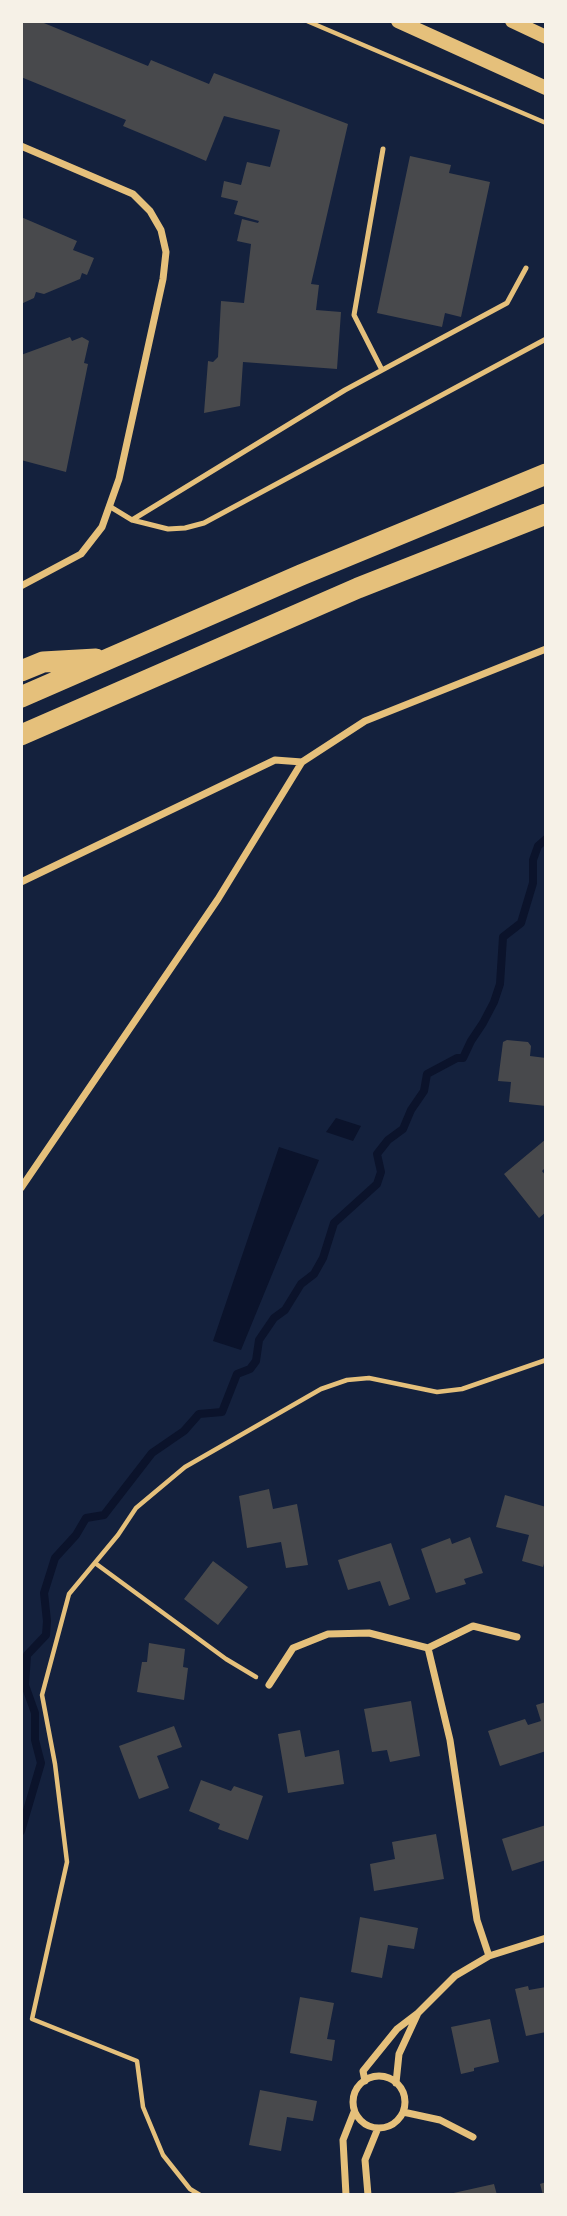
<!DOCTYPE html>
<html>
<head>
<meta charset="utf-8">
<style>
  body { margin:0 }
  #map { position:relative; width:567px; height:2216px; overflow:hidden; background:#14213d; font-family:Figtree,sans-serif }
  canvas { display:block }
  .frame { position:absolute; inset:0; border:23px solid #f6f1e7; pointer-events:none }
</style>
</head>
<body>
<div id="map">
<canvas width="567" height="2216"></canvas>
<div class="frame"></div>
</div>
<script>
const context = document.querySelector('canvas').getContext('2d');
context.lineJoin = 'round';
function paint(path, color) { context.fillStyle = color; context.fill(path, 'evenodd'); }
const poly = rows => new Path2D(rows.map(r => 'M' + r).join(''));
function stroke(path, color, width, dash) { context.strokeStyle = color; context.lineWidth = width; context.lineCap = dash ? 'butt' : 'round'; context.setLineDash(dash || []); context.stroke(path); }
paint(poly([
  [336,1118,361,1126,353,1141,326,1132],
  [279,1147,319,1160,241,1350,213,1341]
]), '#0b132b');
stroke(poly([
  [21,1831,41,1763,35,1740,35,1713,25,1685,27,1655,46,1635,47,1621,44,1593,55,1558,76,1535,86,1518,104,1515,152,1453,184,1431,199,1414,222,1412,237,1374,250,1369,256,1361,259,1340,274,1318,285,1310,301,1284,314,1274,323,1258,334,1223,377,1184,381,1172,377,1154,388,1140,403,1129,411,1110,424,1091,427,1074,457,1058,463,1058,471,1041,483,1023,494,1002,500,984,503,937,521,923,533,883,533,860,538,846,546,839]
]), '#0b132b', 8);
paint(poly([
  [21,21,39,21,148,66,151,60,209,84,214,73,348,124,311,284,319,285,316,310,341,312,337,369,243,362,240,406,204,413,208,361,213,362,218,357,221,301,244,303,251,244,237,241,242,219,258,223,259,221,234,214,238,201,221,197,224,181,241,185,247,162,270,167,280,130,224,116,206,161,183,151,123,126,126,120,21,77],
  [410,156,451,165,449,173,490,182,461,317,445,313,442,327,377,313],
  [21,217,77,241,73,250,94,258,87,275,82,273,80,279,44,294,36,292,34,298,21,304],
  [70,337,72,341,82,337,89,341,84,363,88,364,66,472,21,460,21,355],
  [507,1040,528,1042,531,1046,530,1056,546,1058,546,1106,509,1102,511,1082,498,1081,503,1042],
  [546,1139,546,1167,542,1171,546,1176,546,1212,539,1218,504,1174],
  [269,1489,273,1509,297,1504,308,1565,286,1568,281,1542,247,1548,239,1496],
  [505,1495,546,1507,546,1557,543,1567,522,1561,529,1535,496,1527],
  [470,1537,483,1573,464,1579,466,1584,436,1593,421,1549,450,1538,452,1544],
  [391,1543,410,1599,389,1606,380,1581,348,1590,338,1560],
  [213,1561,248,1587,218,1625,184,1599],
  [149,1643,185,1649,183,1667,188,1668,184,1700,137,1692,142,1662,147,1662],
  [411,1701,420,1756,390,1762,387,1750,372,1752,364,1709],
  [546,1702,546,1751,500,1766,488,1731,525,1719,528,1725,541,1721,536,1705],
  [174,1726,182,1747,157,1756,169,1788,139,1799,119,1746],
  [300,1730,305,1757,339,1750,344,1784,288,1793,278,1734],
  [201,1780,231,1791,234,1786,263,1796,248,1840,218,1829,220,1824,189,1811],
  [546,1825,546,1860,512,1871,502,1839],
  [436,1834,444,1879,374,1891,370,1864,395,1859,392,1842],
  [360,1917,418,1928,414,1949,388,1945,382,1978,351,1972],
  [528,1986,529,1990,546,1987,546,2032,526,2036,515,1989],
  [300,1997,334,2003,327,2039,335,2040,332,2061,290,2053],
  [490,2019,499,2062,474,2068,474,2071,461,2074,451,2027],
  [260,2090,317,2101,313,2121,287,2117,281,2151,249,2145],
  [546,2182,546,2195,543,2195,540,2184],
  [494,2184,497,2195,450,2195,449,2194]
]), '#48494c');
stroke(poly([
  [307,21,546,123],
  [95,1563,226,1659,256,1677],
  [200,2195,190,2189,163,2155,143,2107,137,2061,32,2019,67,1862,55,1764,42,1695,69,1594,118,1535,136,1508,185,1467,321,1389,347,1380,369,1378,437,1392,462,1389,546,1360]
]), '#e5c07b', 4.5);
stroke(poly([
  [382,370,354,315,383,149],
  [109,506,132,520,168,529,185,528,204,523,546,339],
  [132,520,345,390,507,303,526,268]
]), '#e5c07b', 5);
stroke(poly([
  [21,146,133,194,150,211,161,230,166,252,163,279,119,479,102,527,81,554,21,586],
  [21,882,275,760,302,762],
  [21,1188,218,899,302,762,365,721,546,649],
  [428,1648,473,1626,517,1637],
  [269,1685,293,1648,328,1634,369,1633,428,1648,450,1740,477,1920,489,1956],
  [418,2013,455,1976,489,1956,546,1938],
  '353 2102a26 26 0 1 1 52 0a26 26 0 1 1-52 0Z',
  [365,2081,363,2071,397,2029,418,2013,399,2054,396,2083],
  [403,2112,440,2120,473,2137],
  [346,2195,343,2140,354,2112],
  [368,2195,365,2160,378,2128]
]), '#e5c07b', 7);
stroke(poly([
  [398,21,546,88],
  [512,21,546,37]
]), '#e5c07b', 14);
stroke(poly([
  [21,671,43,662,96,659],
  [21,697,301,575,546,474],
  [21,735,358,588,546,514]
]), '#e5c07b', 21);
</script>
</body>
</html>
